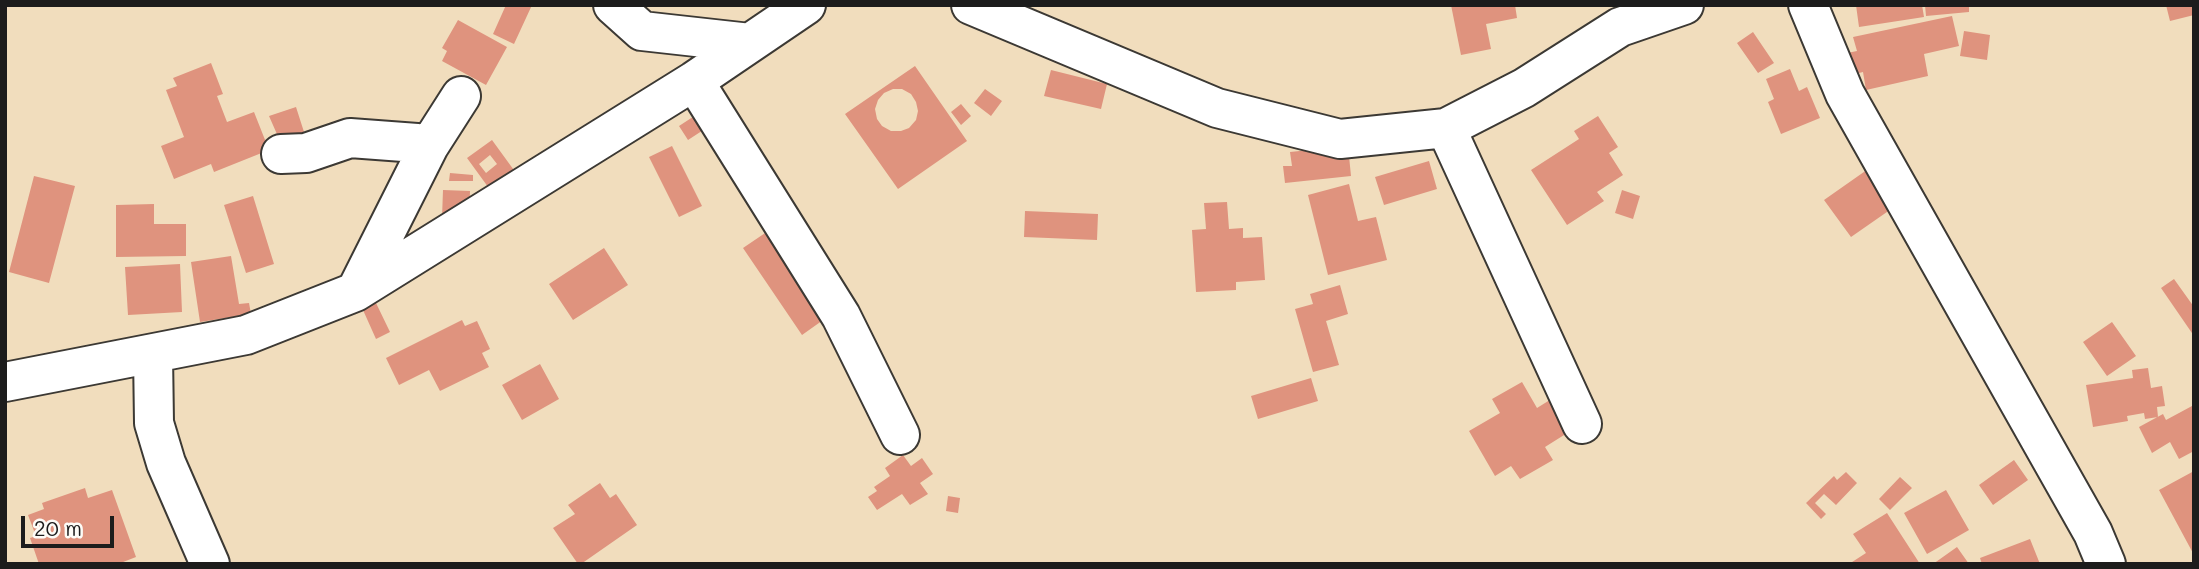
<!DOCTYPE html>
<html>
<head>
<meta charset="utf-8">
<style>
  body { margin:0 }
  #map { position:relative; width:2199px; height:569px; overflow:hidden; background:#f1ddbd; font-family:Mali,sans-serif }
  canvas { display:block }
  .frame { position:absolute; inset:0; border:7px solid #1c1c1c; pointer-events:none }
  .scale { position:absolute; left:21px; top:516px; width:93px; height:32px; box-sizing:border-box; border:4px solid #1c1c1c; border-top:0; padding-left:9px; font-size:21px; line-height:24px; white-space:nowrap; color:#1c1c1c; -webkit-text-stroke:5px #fdfcf7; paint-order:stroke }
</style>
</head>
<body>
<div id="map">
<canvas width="2199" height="569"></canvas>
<div class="frame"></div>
<div class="scale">20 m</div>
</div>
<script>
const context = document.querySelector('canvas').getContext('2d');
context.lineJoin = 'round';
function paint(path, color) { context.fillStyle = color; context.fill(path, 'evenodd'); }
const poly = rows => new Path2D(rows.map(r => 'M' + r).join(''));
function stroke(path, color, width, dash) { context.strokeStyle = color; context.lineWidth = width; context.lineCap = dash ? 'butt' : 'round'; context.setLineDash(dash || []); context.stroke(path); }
paint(poly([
  [506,5,532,5,514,44,493,34],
  [1451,5,1515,5,1517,18,1486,24,1491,49,1461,55],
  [1856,5,1922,5,1924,17,1859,27],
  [1925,5,1969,5,1969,12,1926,16],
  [2166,5,2194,5,2194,15,2170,21],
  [1952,16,1959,46,1924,54,1928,76,1866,90,1863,72,1851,75,1847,53,1857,51,1853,37],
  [458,20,507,47,486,85,442,61,447,51,442,48],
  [1964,31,1990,35,1987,60,1960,56],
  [1753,32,1774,63,1758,73,1737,43],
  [211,63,223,94,217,96,227,122,254,112,269,150,214,172,211,164,174,179,161,146,184,137,166,90,177,86,173,78],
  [915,66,967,141,898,189,845,114],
  [893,89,902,89,911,94,916,102,918,111,916,120,909,128,901,131,891,131,882,126,877,119,875,109,878,100,884,93],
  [1790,69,1799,91,1807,87,1820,118,1781,134,1768,102,1774,99,1766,79],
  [1051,70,1107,84,1101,109,1044,96],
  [985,89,1002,101,991,116,974,103],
  [961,104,971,116,961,125,951,112],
  [296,107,304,132,280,141,269,116],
  [702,111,711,125,688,140,679,126],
  [1598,116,1618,147,1609,153,1623,175,1597,192,1604,201,1567,225,1531,170,1579,139,1574,131],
  [492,140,516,173,491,191,467,158],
  [490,155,497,164,486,173,479,164],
  [672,146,702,206,679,217,649,157],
  [1348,146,1351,176,1285,183,1283,166,1292,166,1290,152],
  [1429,161,1437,189,1384,205,1375,177],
  [1871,167,1897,205,1851,237,1824,200],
  [450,173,473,175,473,181,449,181],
  [34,176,75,186,49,283,9,272],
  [1349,184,1358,221,1376,217,1387,260,1328,275,1308,195],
  [443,190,470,191,469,219,442,218],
  [1622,190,1640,196,1633,219,1615,213],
  [253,196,274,264,246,273,224,205],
  [1227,202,1229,229,1243,228,1243,238,1262,237,1265,280,1236,282,1236,290,1196,292,1192,230,1206,229,1204,203],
  [154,204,154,224,186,224,186,256,116,257,116,205],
  [1025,211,1098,214,1097,240,1024,237],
  [774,227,833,313,802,335,743,248],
  [604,248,628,285,573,320,549,284],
  [231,256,239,304,249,303,251,314,200,322,191,262],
  [180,264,182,312,128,315,125,267],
  [2174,279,2194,307,2194,336,2161,288],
  [1340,285,1348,314,1326,321,1339,365,1313,372,1295,309,1313,304,1310,294],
  [376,303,390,332,376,339,363,310],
  [462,320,465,326,477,321,490,349,482,353,489,367,440,391,429,370,399,385,386,358],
  [2112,322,2136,356,2107,376,2083,342],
  [540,364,559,399,522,420,502,385],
  [2148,368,2151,388,2162,386,2165,406,2157,407,2158,417,2145,419,2144,413,2127,416,2128,421,2093,427,2086,385,2133,378,2132,370],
  [1311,378,1318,401,1258,419,1251,396],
  [1522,382,1537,408,1553,398,1572,430,1545,447,1553,460,1520,479,1511,466,1495,476,1469,431,1500,413,1492,399],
  [2192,406,2194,451,2179,459,2170,442,2152,453,2139,427,2163,414,2166,420],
  [903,455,911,466,922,458,933,474,920,483,928,494,910,505,902,494,877,510,868,497,877,491,874,487,890,476,885,468],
  [2014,460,2028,480,1993,505,1979,485],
  [2194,471,2194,555,2159,490],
  [1846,472,1857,483,1836,505,1824,494,1815,503,1826,514,1821,519,1806,503,1834,476,1837,480],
  [1900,477,1912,488,1890,510,1879,499],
  [600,483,610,498,616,494,637,525,581,564,578,564,553,528,575,514,568,505],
  [85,488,88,498,112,490,136,557,118,564,39,564,30,538,36,536,28,515,44,509,42,503],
  [1946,490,1969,530,1927,554,1904,513],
  [948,496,960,498,958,513,946,511],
  [1887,513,1920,564,1849,564,1866,553,1853,534],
  [2030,539,2040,564,1982,564,1980,558],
  [1957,547,1969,564,1933,564]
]), '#df937e');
const minor = poly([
  [613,5,642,31,750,43],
  [971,5,1217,108,1340,139,1446,128,1524,88,1620,27,1684,5],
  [1808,5,1845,94,2093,533,2106,564],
  [694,81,841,316,900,435],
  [1446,128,1582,424],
  [281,154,306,153,350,138,417,143,429,146],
  [356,291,429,146,461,96],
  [153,354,154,423,166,463,210,564],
  [5,382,246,335,355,292,694,81,806,5]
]);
stroke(minor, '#3c3934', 42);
stroke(minor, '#fff', 38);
</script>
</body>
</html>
